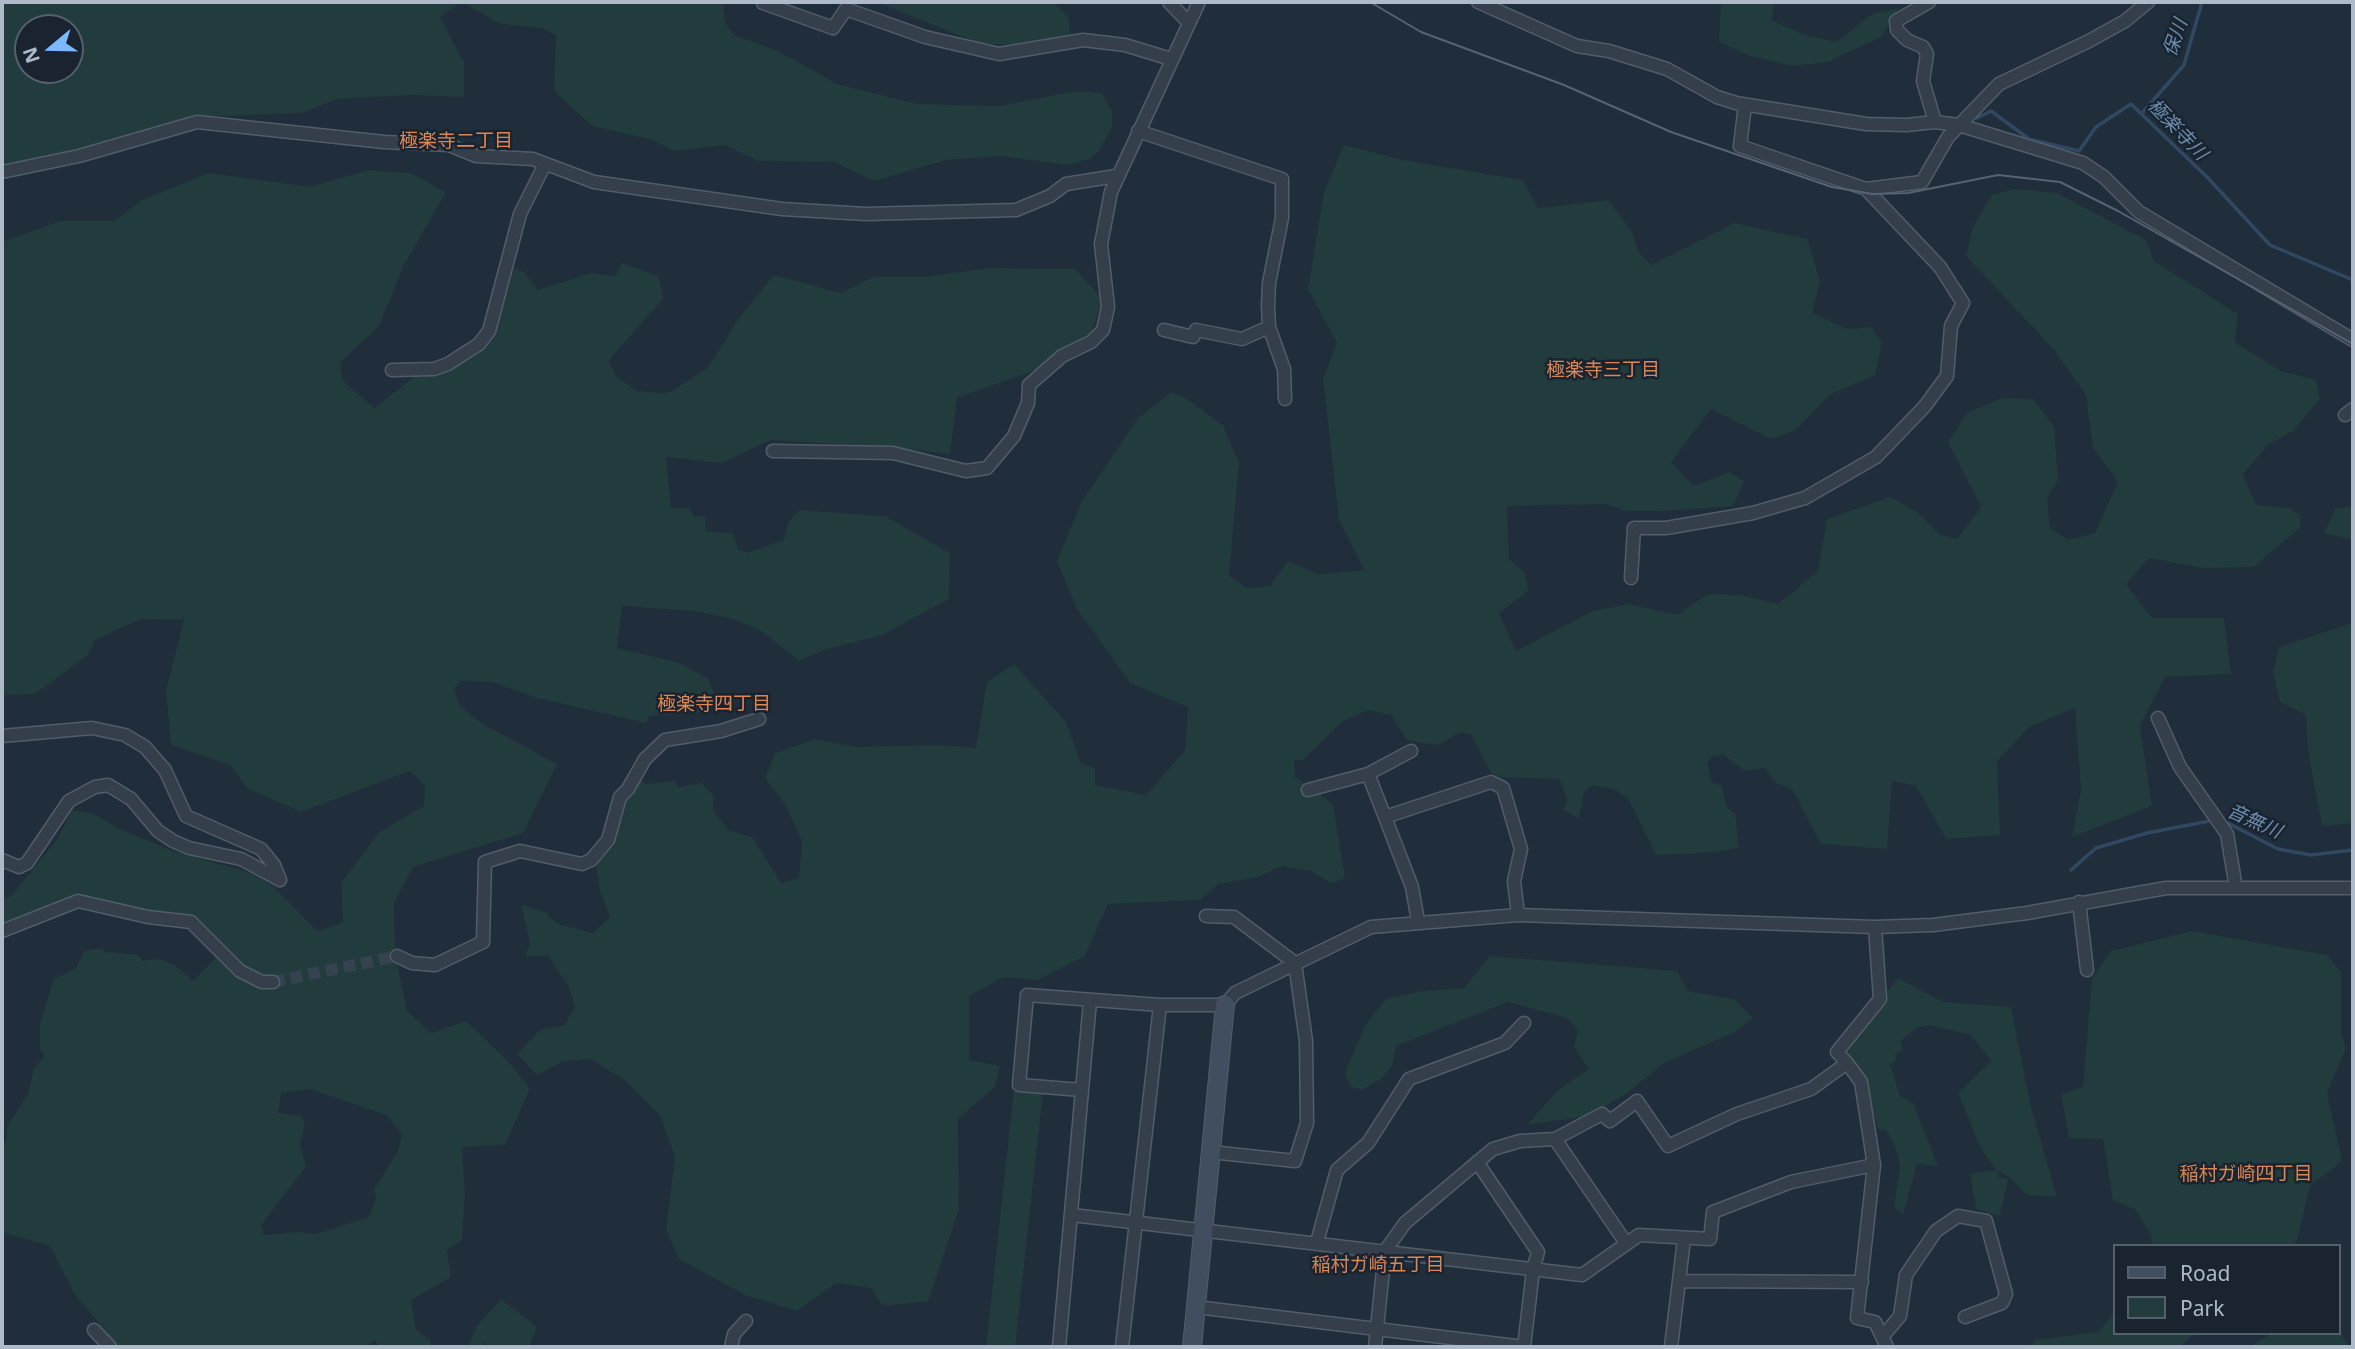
<!DOCTYPE html>
<html>
<head>
<meta charset="utf-8">
<style>
  body { margin:0 }
  #map { position:relative; width:2355px; height:1349px; overflow:hidden; background:#202d3b; font-family:"Noto Sans",sans-serif }
  canvas { display:block }
  .frame { position:absolute; inset:0; border:4px solid #aebac8; pointer-events:none }
  .legend { position:absolute; left:2113px; top:1244px; width:228px; height:91px; box-sizing:border-box; background:#192430; border:2px solid #55606d; margin:0; padding:9px 12px; list-style:none; font-size:21px; color:#aebac8 }
  .legend li { display:flex; align-items:center; gap:14px; height:35px }
  .legend b { width:35px; border:2px solid #55606d }
  .north { position:absolute; left:14px; top:14px; width:70px; height:70px; box-sizing:border-box; background:#192430; border:2px solid #55606d; border-radius:50%; rotate:251deg; font-size:19px; font-weight:700; line-height:28px; text-align:center; color:#aebac8 }
  .north::after { content:''; display:block; margin:auto; width:24px; height:32px; background:#7cb8ff; clip-path:polygon(50% 0,100% 100%,50% 72%,0 100%) }
</style>
</head>
<body>
<div id="map">
<canvas width="2355" height="1349"></canvas>
<div class="frame"></div>
<ul class="legend">
<li><b style="height:9px;background:#414e5f"></b>Road</li>
<li><b style="height:19px;background:#223b3c"></b>Park</li>
</ul>
<div class="north">N</div>
</div>
<script>
const context = document.querySelector('canvas').getContext('2d');
context.lineJoin = 'round';
function paint(path, color) { context.fillStyle = color; context.fill(path, 'evenodd'); }
const poly = rows => new Path2D(rows.map(r => 'M' + r).join(''));
function stroke(path, color, width, dash) { context.strokeStyle = color; context.lineWidth = width; context.lineCap = dash ? 'butt' : 'round'; context.setLineDash(dash || []); context.stroke(path); }
function write(font, color, halo, rows, align = 'center') {
  context.font = font + ' "Noto Sans","Noto Sans JP",sans-serif'; context.lineWidth = 5; context.setLineDash([]); context.textBaseline = 'middle'; context.strokeStyle = halo; context.fillStyle = color; for (const [text, x, y, turn = 0] of rows) {
    context.save(); context.translate(x, y); context.rotate((+turn || 0) * Math.PI / 180); context.textAlign = isNaN(turn) ? turn : align; if (halo) context.strokeText(text, 0, 0); context.fillText(text, 0, 0); context.restore();
  }
}
paint(poly([
  [2,2,723,2,725,23,734,35,778,51,837,84,918,104,1000,106,1077,91,1102,93,1112,111,1112,127,1099,151,1089,159,1068,165,1001,156,946,160,874,181,834,162,758,161,725,145,674,151,653,140,592,126,554,91,556,35,541,28,501,24,462,2,440,17,464,62,464,97,412,95,337,99,303,113,219,116,171,122,92,146,2,167],
  [28,28,70,28,70,70,28,70],
  [877,2,1053,2,1069,18,1070,35,1016,45,978,43],
  [1721,2,1775,2,1771,20,1805,35,1836,42,1872,14,1899,8,1881,37,1828,62,1791,66,1750,56,1719,42],
  [1344,145,1398,159,1523,180,1538,208,1609,200,1632,232,1639,252,1651,265,1735,223,1807,239,1820,281,1812,313,1848,329,1872,327,1882,343,1875,375,1829,395,1796,430,1771,439,1711,409,1671,462,1694,486,1730,472,1744,482,1733,506,1663,511,1626,511,1606,504,1507,506,1509,559,1525,573,1528,591,1499,613,1516,651,1593,611,1630,604,1677,615,1708,594,1741,595,1778,604,1818,571,1827,519,1890,497,1916,511,1939,534,1957,539,1981,507,1948,442,1967,413,2002,398,2033,399,2054,427,2058,480,2047,499,2050,528,2068,540,2095,533,2118,482,2093,448,2086,395,2055,351,1966,256,1973,226,1992,195,2014,189,2057,193,2146,240,2154,261,2238,314,2235,342,2281,371,2316,380,2320,399,2293,431,2269,444,2243,474,2256,505,2290,508,2301,516,2300,528,2253,567,2204,568,2149,558,2126,584,2152,618,2224,618,2231,674,2165,677,2140,726,2152,806,2072,837,2081,790,2075,708,2029,727,1997,761,2000,835,1946,839,1916,786,1892,781,1887,849,1821,844,1792,789,1775,783,1765,768,1744,771,1723,754,1713,756,1707,762,1712,783,1721,785,1728,809,1735,813,1739,848,1706,853,1656,855,1628,798,1613,789,1592,785,1584,792,1579,819,1564,810,1567,798,1559,779,1501,777,1491,773,1472,735,1461,732,1438,745,1421,743,1406,739,1391,715,1368,710,1343,721,1303,760,1294,760,1295,777,1333,804,1345,878,1331,883,1311,871,1282,866,1258,877,1218,884,1200,900,1108,904,1085,956,1038,980,1004,977,969,996,969,1060,1000,1066,995,1087,958,1119,959,1209,928,1301,883,1306,871,1288,836,1283,797,1311,745,1295,679,1259,666,1229,675,1157,660,1115,623,1079,590,1059,564,1061,537,1075,517,1054,540,1030,565,1025,575,1006,568,985,548,956,525,956,530,943,521,905,548,913,549,918,561,925,593,933,610,917,600,891,595,858,619,809,637,779,646,784,674,781,679,787,701,783,714,796,713,810,728,830,752,837,781,883,799,878,802,842,785,804,765,778,775,753,816,739,855,747,938,745,976,748,987,682,1014,664,1066,722,1081,763,1095,768,1095,785,1146,795,1185,750,1188,707,1130,683,1077,609,1057,561,1082,501,1138,418,1171,392,1184,397,1223,425,1239,463,1229,576,1247,588,1270,586,1288,561,1318,574,1364,570,1339,520,1323,378,1337,343,1308,289,1324,192],
  [368,170,410,173,446,192,404,265,379,326,340,363,342,380,374,408,432,363,463,360,494,336,514,268,524,272,538,290,591,273,615,276,622,263,659,276,663,299,609,360,615,375,637,391,663,393,670,392,708,368,738,319,774,275,841,293,873,277,923,277,990,268,1075,269,1103,299,1091,333,1036,370,957,398,950,454,900,448,771,440,721,463,666,457,671,508,690,508,694,517,705,515,706,531,733,533,738,549,747,553,784,540,788,522,799,510,885,516,950,553,949,599,882,635,824,650,799,661,762,631,733,619,695,611,622,606,617,648,680,663,709,679,716,702,698,713,649,716,646,723,537,698,492,682,461,681,454,689,459,704,478,721,557,764,523,833,413,867,394,903,395,952,407,1011,431,1033,466,1021,506,1059,530,1088,505,1145,462,1147,465,1191,462,1240,447,1250,451,1277,411,1300,416,1330,430,1340,431,1347,380,1347,375,1340,366,1347,119,1347,75,1295,50,1246,2,1232,2,1144,6,1142,7,1126,28,1094,34,1068,45,1056,40,1049,40,1024,53,980,76,968,84,951,99,948,107,952,139,955,142,961,160,959,175,965,193,981,224,950,195,916,149,914,99,899,69,898,2,928,2,897,9,898,57,840,72,810,92,813,120,829,173,851,251,873,273,886,317,931,343,923,341,883,379,832,424,806,425,786,410,771,301,812,247,788,230,765,171,745,166,690,184,620,141,619,95,640,88,655,35,694,2,695,2,242,60,221,114,221,142,200,209,173,310,187],
  [310,1089,386,1115,402,1134,398,1151,374,1189,376,1198,369,1217,316,1234,298,1232,264,1235,261,1225,306,1167,300,1144,305,1125,302,1116,278,1113,281,1093],
  [2353,506,2353,540,2324,533,2335,509],
  [2349,624,2353,624,2353,823,2322,826,2308,751,2306,715,2280,702,2273,673,2279,647],
  [2192,931,2327,955,2341,972,2341,1031,2346,1048,2327,1093,2342,1161,2310,1186,2297,1240,2291,1246,2152,1246,2151,1235,2136,1210,2113,1200,2103,1139,2069,1138,2061,1094,2083,1087,2092,978,2111,951],
  [1490,956,1677,971,1687,991,1734,999,1753,1018,1735,1032,1664,1063,1626,1094,1588,1116,1527,1125,1557,1091,1589,1069,1574,1047,1578,1030,1567,1018,1508,1002,1396,1046,1392,1066,1381,1079,1362,1090,1350,1086,1345,1072,1366,1024,1386,999,1423,991,1464,988],
  [1898,978,1943,1002,2011,1007,2031,1107,2057,1197,2027,1195,2009,1177,1997,1171,1999,1177,2008,1179,2000,1216,1976,1209,1970,1174,1996,1170,1980,1147,1958,1093,1991,1061,1971,1035,1929,1025,1917,1028,1901,1040,1902,1051,1895,1054,1897,1060,1890,1064,1900,1096,1913,1103,1938,1166,1917,1164,1903,1214,1894,1207,1900,1165,1895,1146,1886,1130,1878,1129,1864,1081,1847,1054,1878,1003],
  [1014,1089,1043,1092,1015,1347,986,1347],
  [501,1299,537,1327,529,1347,491,1347,484,1343,481,1347,468,1347,477,1326],
  [2115,1311,2115,1333,2195,1333,2180,1347,2029,1347,2036,1340,2098,1332],
  [2339,1329,2349,1347,2249,1347,2274,1333,2339,1333]
]), '#223b3c');
stroke(poly([
  [2143,112,2184,65,2202,2],
  [1977,118,1991,111,2029,139,2079,151,2096,127,2131,104,2208,178,2270,245,2353,280],
  [2222,820,2278,849,2311,855,2353,850],
  [2071,870,2096,848,2147,833,2215,820]
]), '#304862', 3.5);
stroke(poly([
  [273,982,397,956]
]), '#354250', 12, [12, 6]);
const street = poly([
  [1169,2,1188,22],
  [1478,2,1577,46,1609,51,1667,69,1717,97,1736,103,1866,124,1906,125,1935,122,1959,125,2083,163,2104,177,2139,212,2353,340],
  [1929,2,1896,21,1897,30,1907,40,1923,47,1927,54,1923,81,1935,122],
  [763,3,833,28,846,9,925,37,999,54,1083,40,1125,45,1171,59],
  [1138,131,1282,179,1282,218,1269,283,1268,305,1269,327,1284,369,1285,399],
  [2,172,79,156,197,122,384,142,449,145,476,156,533,159,594,182,782,209,866,214,1016,210,1050,196,1066,184,1116,176],
  [1866,189,1922,182,1948,137,1999,84,2089,41,2125,21,2148,2],
  [1164,330,1193,337,1196,330,1242,339,1269,327],
  [392,370,434,369,448,364,479,344,489,331,520,214,545,164],
  [2345,415,2353,409],
  [773,451,893,453,966,471,987,468,1014,436,1028,403,1029,385,1062,356,1091,342,1103,330,1108,307,1101,244,1111,192,1199,2],
  [1631,578,1634,528,1666,528,1753,513,1805,498,1876,457,1925,406,1947,376,1951,326,1963,303,1940,267,1866,189,1740,146,1745,105],
  [2158,718,2180,767,2227,834,2236,888],
  [2,736,92,728,125,735,145,747,165,770,186,816,261,849,274,865,280,880],
  [1368,774,1385,817],
  [1308,790,1368,774,1411,751],
  [2,860,19,867,27,863,69,801,95,787,108,785,131,799,158,831,173,841,189,848,241,859,280,880],
  [2079,902,2087,970],
  [1206,916,1234,917,1295,963,1306,1041,1307,1123,1295,1161,1211,1152],
  [1418,921,1412,887,1385,817,1491,782,1503,788,1521,849,1514,881,1518,915],
  [2,931,78,901,148,917,191,922,240,971,262,982,273,982],
  [397,956,412,963,435,965,483,942,485,862,520,851,582,864,591,860,608,840,620,797,628,789,645,759,665,740,721,731,759,719],
  [1847,1063,1861,1082,1874,1165,1857,1318,1875,1322,1887,1347],
  [1082,1090,1019,1085,1027,995,1160,1005,1225,1005,1235,993,1371,927,1518,915,1875,927,1933,925,2027,913,2166,888,2353,888],
  [1555,1139,1626,1243],
  [1477,1162,1538,1252,1533,1270,1524,1347],
  [1072,1215,1582,1275,1639,1235,1710,1239,1713,1212,1791,1182,1874,1165],
  [1317,1242,1337,1170,1368,1143,1409,1079,1505,1043,1524,1023],
  [1679,1281,1862,1282],
  [1196,1307,1524,1347],
  [94,1330,110,1347],
  [1884,1335,1900,1316,1906,1275,1936,1231,1958,1216,1986,1221,2006,1294,2002,1303,1965,1317],
  [731,1347,734,1334,746,1321],
  [1059,1347,1090,1001],
  [1122,1347,1160,1005],
  [1375,1347,1385,1251,1405,1223,1493,1149,1520,1141,1555,1139,1602,1114,1610,1121,1637,1101,1668,1146,1737,1114,1811,1089,1847,1063,1837,1052,1880,999,1875,927],
  [1671,1347,1684,1239]
]);
const secondary = poly([
  [1192,1347,1225,1005]
]);
stroke(street, '#515d69', 15);
stroke(secondary, '#515d69', 20);
stroke(street, '#343f4b', 12);
stroke(secondary, '#414e5f', 18);
stroke(poly([
  [1370,2,1421,32,1564,85,1671,132,1832,187,1872,194,1908,193,1998,175,2060,182,2118,211,2353,344]
]), '#556373', 2);
write('italic 19px', '#6c8dae', '#192430', [
  ["保川",2176,38,-71],
  ["極楽寺川",2177,130,46],
  ["音無川",2254,822,24]
]);
write('19px', '#dc8655', '#192430', [
  ["極楽寺二丁目",456,142],
  ["極楽寺三丁目",1603,371],
  ["極楽寺四丁目",714,705],
  ["稲村ガ崎四丁目",2246,1175],
  ["稲村ガ崎五丁目",1378,1266]
]);
</script>
</body>
</html>
